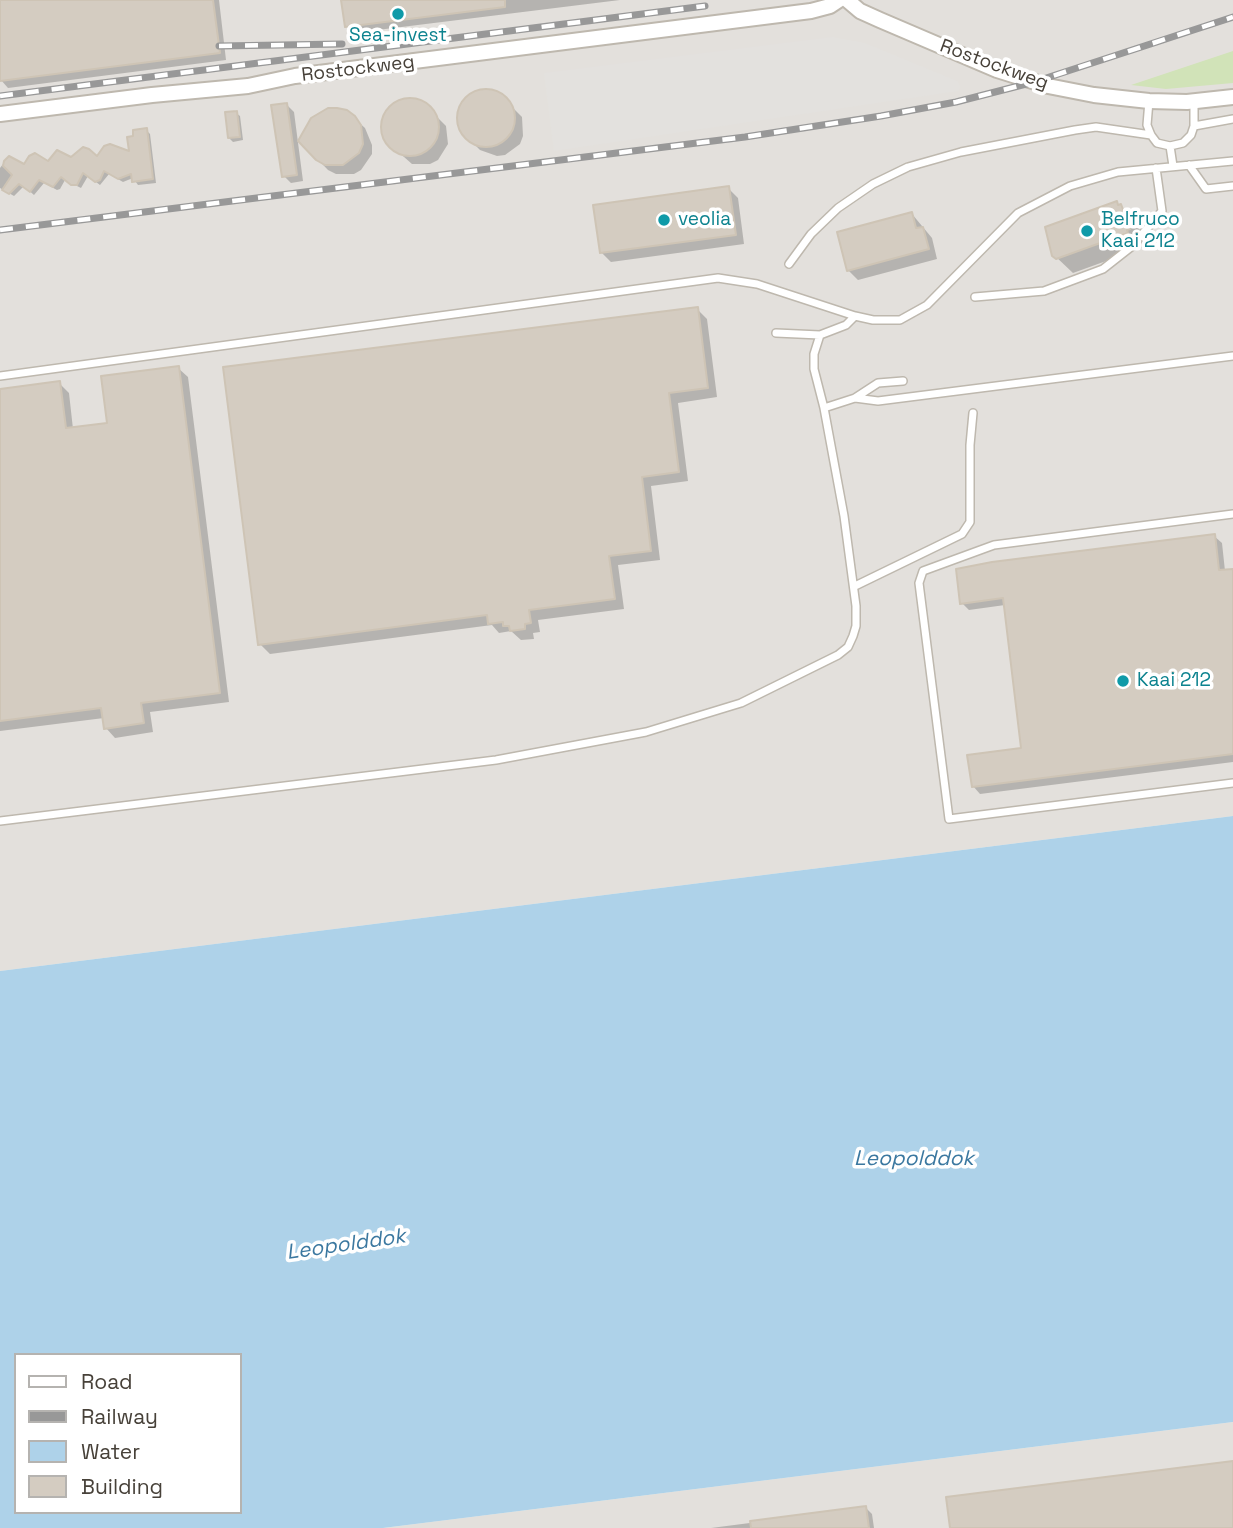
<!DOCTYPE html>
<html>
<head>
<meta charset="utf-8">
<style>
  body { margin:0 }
  #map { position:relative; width:1233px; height:1528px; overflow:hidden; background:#f4f1eb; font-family:"Space Grotesk",sans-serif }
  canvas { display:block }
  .legend { position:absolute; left:14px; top:1353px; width:228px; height:161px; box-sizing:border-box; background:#fff; border:2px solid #b5b3b0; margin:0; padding:9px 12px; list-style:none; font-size:21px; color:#474139 }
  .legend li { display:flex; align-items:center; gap:14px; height:35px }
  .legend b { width:35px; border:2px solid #b5b3b0 }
</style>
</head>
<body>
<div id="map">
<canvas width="1233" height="1528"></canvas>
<ul class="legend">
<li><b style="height:9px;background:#fff"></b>Road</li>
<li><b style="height:9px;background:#989898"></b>Railway</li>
<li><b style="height:19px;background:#aed2e9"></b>Water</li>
<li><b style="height:19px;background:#d4ccc1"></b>Building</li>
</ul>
</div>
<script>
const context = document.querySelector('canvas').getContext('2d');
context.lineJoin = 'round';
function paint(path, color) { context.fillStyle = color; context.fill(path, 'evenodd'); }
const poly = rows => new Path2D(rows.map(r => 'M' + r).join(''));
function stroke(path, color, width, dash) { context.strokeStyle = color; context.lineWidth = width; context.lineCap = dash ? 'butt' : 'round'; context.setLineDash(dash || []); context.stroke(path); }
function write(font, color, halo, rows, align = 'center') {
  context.font = font + ' "Space Grotesk",sans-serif'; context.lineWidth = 7; context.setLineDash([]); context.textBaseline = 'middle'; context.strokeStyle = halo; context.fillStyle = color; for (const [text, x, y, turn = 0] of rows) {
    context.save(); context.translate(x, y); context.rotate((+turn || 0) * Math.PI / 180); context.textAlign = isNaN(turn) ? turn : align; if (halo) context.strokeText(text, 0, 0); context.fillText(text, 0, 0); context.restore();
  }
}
paint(poly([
  [0,0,1233,0,1233,816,0,971],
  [1233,1422,1233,1528,383,1528]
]), '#e3e0dc');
paint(poly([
  [1233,51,1233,83,1166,89,1131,85]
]), '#d1e3b8');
paint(poly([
  [832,37,865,43,957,81,960,87,958,91,554,151,544,73]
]), '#e3e1de');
paint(poly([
  [1233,816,1233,1422,383,1528,0,1528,0,971],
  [16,1355,240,1355,240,1512,16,1512]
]), '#aed2e9');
paint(poly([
  [0,0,219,0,226,60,8,88,1,80,0,69],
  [343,0,620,0,353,33,346,26],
  [480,91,498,93,522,117,523,136,520,144,505,155,497,156,480,150,463,133,457,121,464,100],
  [413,99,422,102,446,126,448,144,438,160,430,164,412,164,387,142,381,130,384,117,395,103],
  [287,105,294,112,303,181,291,183,284,176],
  [236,113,240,116,243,140,233,142,229,138],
  [354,118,365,128,372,145,372,154,361,170,354,174,336,174,328,170,300,141],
  [146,130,150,134,156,183,138,185,133,178,123,182,109,174,100,185,88,176,81,188,65,180,60,189,57,190,44,183,34,195,24,186,14,196,0,188,0,168,6,160,25,166,131,154],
  [728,188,738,198,744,244,611,262,601,252],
  [1121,206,1136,221,1144,243,1140,244,1142,248,1073,273,1054,255],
  [912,214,932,238,937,259,858,280,848,270],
  [697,309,707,319,717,397,678,403,688,481,651,486,660,560,618,565,624,609,538,620,540,632,533,633,534,639,521,640,511,631,499,633,492,625,270,654,260,644],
  [178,368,188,377,229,702,150,712,153,732,115,738,106,728,104,718,0,731,0,391,59,383,69,393,73,429,109,425],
  [1214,536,1222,543,1225,571,1233,570,1233,762,980,794,973,786,1023,749,1005,605,969,610,962,603],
  [866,1508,872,1514,874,1528,711,1528]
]), '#0003');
const building = poly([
  [0,0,213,0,220,53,0,81,0,0],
  [341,0,505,0,505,7,345,27,341,0],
  '457 118a29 29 0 1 1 58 0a29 29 0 1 1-58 0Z',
  '381 127a29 29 0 1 1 58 0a29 29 0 1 1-58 0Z',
  [287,103,297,175,282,177,271,105,287,103],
  [328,108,337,108,347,110,355,116,361,125,363,144,359,153,343,165,325,165,316,160,298,141,311,118,328,108],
  [237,111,240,137,228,138,225,112,237,111],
  [147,128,153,179,132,182,131,174,118,179,104,171,100,180,95,182,83,173,77,185,71,185,61,177,53,187,39,180,30,192,19,184,9,194,2,190,12,175,3,166,4,161,9,156,24,164,29,156,35,153,48,161,57,150,71,157,83,147,89,149,97,156,104,146,110,144,129,151,127,137,133,136,133,130,147,128],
  [729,186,736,235,600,253,593,205,729,186],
  [1117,201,1118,205,1121,204,1130,229,1127,230,1128,233,1056,259,1052,256,1045,227,1117,201],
  [912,212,916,228,923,227,929,249,847,271,837,232,912,212],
  [698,307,708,388,669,393,679,472,642,477,651,551,609,556,615,599,529,610,531,623,525,624,525,629,510,631,509,626,503,626,503,622,488,624,487,615,258,645,223,367,698,307],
  [179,366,220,693,141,703,144,723,104,729,101,708,0,721,0,389,60,381,66,428,107,423,101,376,179,366],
  [1215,534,1219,570,1233,569,1233,754,972,787,967,755,1021,748,1003,598,960,604,956,569,992,562,1215,534],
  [1233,1461,1233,1528,950,1528,946,1497,1233,1461],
  [866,1506,869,1528,751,1528,750,1521,866,1506]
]);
paint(building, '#d4ccc1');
stroke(building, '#cec4b5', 2);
const lane = poly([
  [1149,101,1147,125,1151,135,1157,143,1170,146,1183,143,1191,135,1194,126,1194,101],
  [1194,126,1233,119],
  [1170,146,1173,166],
  [1189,165,1206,189,1233,186],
  [789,264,811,234,838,208,873,184,908,167,961,152,1075,130,1096,127,1151,135],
  [975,297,1044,291,1103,269,1131,247,1162,211,1156,168],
  [776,333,820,335,846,325,855,316,873,320,900,320,927,305,1018,213,1070,186,1118,172,1233,161],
  [0,376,718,278,757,284,855,316],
  [855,398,878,401,1233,356],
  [824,408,855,398,878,383,903,381],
  [1233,514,994,545,923,571,919,583,949,819,1233,783],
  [855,586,962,534,970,522,970,445,973,413],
  [0,821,496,760,646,732,741,703,838,655,848,647,853,636,856,626,856,606,844,516,824,408,814,369,814,354,820,335]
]);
const street = poly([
  [847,0,860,11,880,20,997,70,1048,86,1094,95,1149,101,1187,102,1233,97],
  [0,114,152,95,248,86,295,76,811,11,830,6,839,0]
]);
stroke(lane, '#beb8ae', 10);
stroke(street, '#beb8ae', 18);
stroke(lane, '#fff', 7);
stroke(street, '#fff', 14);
const rail = poly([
  [219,46,342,44],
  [0,96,705,6],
  [0,230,745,137,881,116,956,102,1034,82,1233,17]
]);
stroke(rail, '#989898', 7);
stroke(rail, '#fff', 4.5, [13]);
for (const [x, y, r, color] of [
  [398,14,7,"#0f9aa8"],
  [664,220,7,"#0f9aa8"],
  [1087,231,7,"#0f9aa8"],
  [1123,681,7,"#0f9aa8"]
]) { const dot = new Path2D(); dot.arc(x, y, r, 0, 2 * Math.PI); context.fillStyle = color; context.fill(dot); stroke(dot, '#fff', 2.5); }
write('19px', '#0d838f', '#fff', [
  ["Sea-invest",398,36,"center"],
  ["veolia",678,220],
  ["Belfruco",1101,220],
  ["Kaai 212",1101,242],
  ["Kaai 212",1137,681]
], 'left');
write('19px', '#474139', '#fff', [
  ["Rostockweg",994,65,20],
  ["Rostockweg",358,69,-7]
]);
write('italic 21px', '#3b78a0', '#fff', [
  ["Leopolddok",914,1159],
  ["Leopolddok",346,1245,-8]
]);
</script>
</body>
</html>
